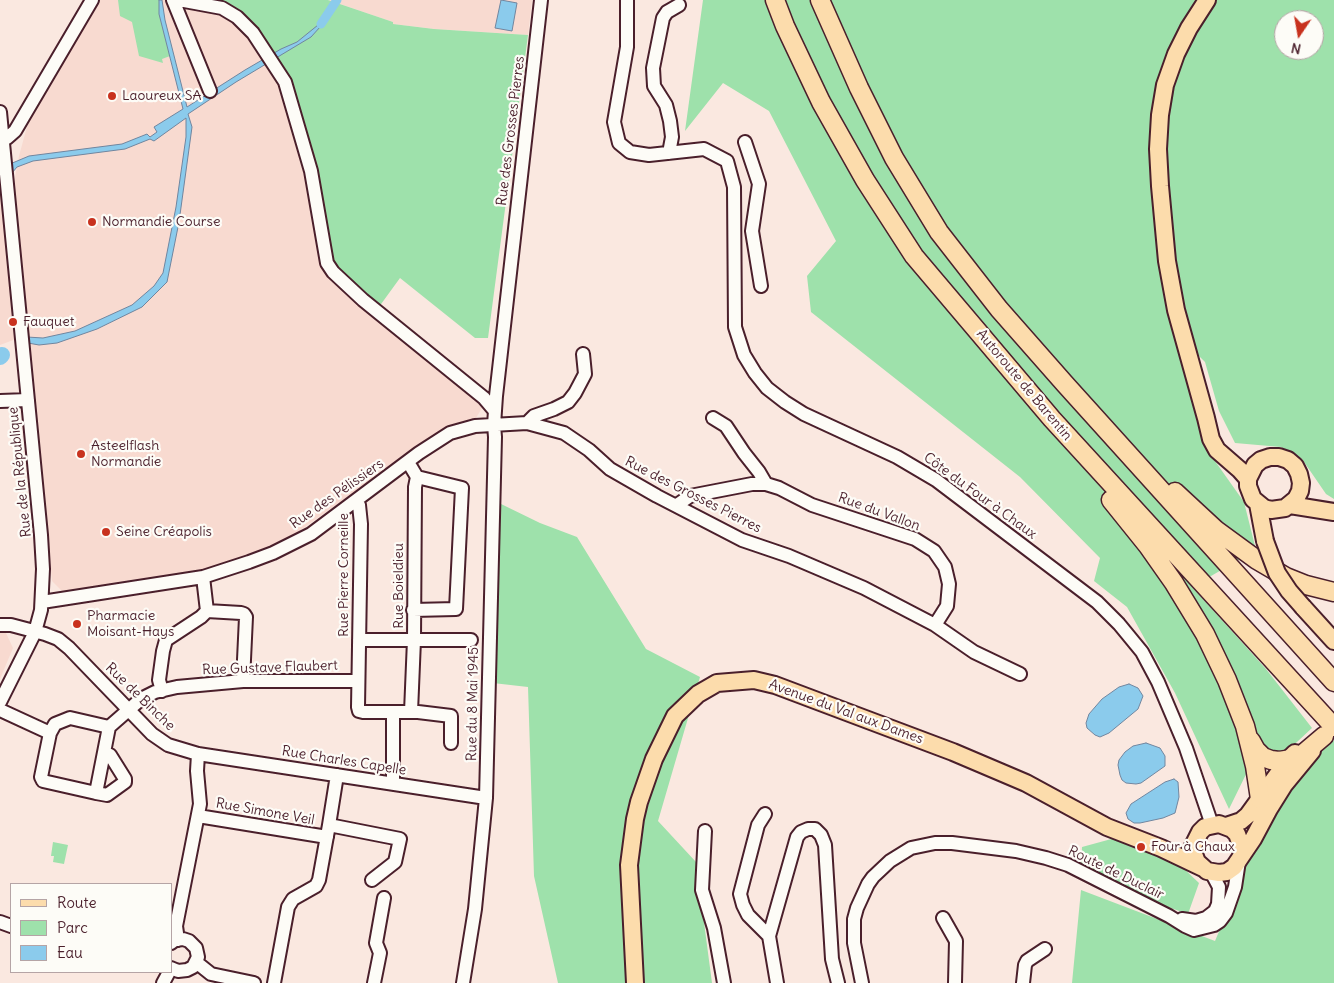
<!DOCTYPE html>
<html>
<head>
<meta charset="utf-8">
<style>
  body { margin:0 }
  #map { position:relative; width:1334px; height:983px; overflow:hidden; background:#fae8e0; font-family:Delius,sans-serif }
  canvas { display:block }
  .legend { position:absolute; left:10px; top:883px; width:162px; height:90px; box-sizing:border-box; background:#fdfcf7; border:1px solid #b5a4a5; margin:0; padding:6px 9px; list-style:none; font-size:15px; color:#4a1f2b }
  .legend li { display:flex; align-items:center; gap:10px; height:25px }
  .legend b { width:25px; border:1px solid #b5a4a5 }
  .north { position:absolute; left:1274px; top:10px; width:50px; height:50px; box-sizing:border-box; background:#fdfcf7; border:1px solid #b5a4a5; border-radius:50%; rotate:192deg; font-size:14px; font-weight:700; line-height:20px; text-align:center; color:#4a1f2b }
  .north::after { content:''; display:block; margin:auto; width:18px; height:22px; background:#c8321e; clip-path:polygon(50% 0,100% 100%,50% 72%,0 100%) }
</style>
</head>
<body>
<div id="map">
<canvas width="1334" height="983"></canvas>
<ul class="legend">
<li><b style="height:6px;background:#fcdcac"></b>Route</li>
<li><b style="height:14px;background:#9ee1ab"></b>Parc</li>
<li><b style="height:14px;background:#8bcbec"></b>Eau</li>
</ul>
<div class="north">N</div>
</div>
<script>
const context = document.querySelector('canvas').getContext('2d');
context.lineJoin = 'round';
function paint(path, color) { context.fillStyle = color; context.fill(path, 'evenodd'); }
const poly = rows => new Path2D(rows.map(r => 'M' + r).join(''));
function stroke(path, color, width, dash) { context.strokeStyle = color; context.lineWidth = width; context.lineCap = dash ? 'butt' : 'round'; context.setLineDash(dash || []); context.stroke(path); }
function write(font, color, halo, rows, align = 'center') {
  context.font = font + ' Delius,sans-serif'; context.lineWidth = 4.5; context.setLineDash([]); context.textBaseline = 'middle'; context.strokeStyle = halo; context.fillStyle = color; for (const [text, x, y, turn = 0] of rows) {
    context.save(); context.translate(x, y); context.rotate((+turn || 0) * Math.PI / 180); context.textAlign = isNaN(turn) ? turn : align; if (halo) context.strokeText(text, 0, 0); context.fillText(text, 0, 0); context.restore();
  }
}
paint(poly([
  [91,0,179,0,237,17,285,82,327,263,484,398,482,408,476,418,449,426,292,536,255,554,225,566,191,572,63,592,52,581,14,183,19,156,28,123],
  [328,0,532,0,528,35,434,29,393,24,393,22],
  [0,169,16,339,0,345],
  [0,632,6,633,13,648,0,679]
]), '#f8dad0');
paint(poly([
  [118,0,159,0,159,14,170,56,162,59,163,63,139,56,132,22,120,16],
  [179,0,328,0,393,22,393,24,434,29,528,35,488,338,475,338,400,278,376,311,333,272,285,82,237,17],
  [703,0,1334,0,1334,499,1326,494,1302,459,1281,447,1235,443,1219,411,1205,362,1197,354,1183,366,1210,454,1244,502,1256,550,1192,587,1266,669,1312,728,1283,755,1252,762,1229,809,1175,693,1127,607,1094,581,1100,558,1020,477,811,312,807,276,836,241,769,111,723,83,685,131],
  [1284,20,1314,20,1314,50,1284,50],
  [499,503,540,523,577,537,646,649,700,677,658,821,696,862,712,983,558,983,534,876,528,687,484,682],
  [1334,740,1334,983,1072,983,1081,890,1215,941,1264,824,1295,777],
  [1115,838,1178,863,1199,883,1188,914,1162,905,1118,883,1081,868,1082,847],
  [53,842,68,845,64,864,53,862,54,856,51,856]
]), '#9ee1ab');
const water = poly([
  [159,0,162,0,165,20,187,107,245,70,281,49,297,42,318,25,327,13,330,16,311,37,236,82,188,114,192,127,179,222,167,282,142,307,97,329,57,343,39,345,28,343,27,337,43,338,75,331,132,305,154,286,163,273,176,207,186,137,186,118,154,141,150,139,125,149,33,161,17,167,12,173,10,164,29,156,122,144,147,134,150,137,157,132,154,127,183,109,159,14,159,0],
  [501,0,517,3,512,31,495,28,501,0],
  [1129,684,1138,688,1143,696,1138,709,1109,733,1100,737,1095,735,1087,728,1086,723,1089,714,1102,699,1119,687,1129,684],
  [1146,743,1160,748,1165,756,1165,766,1141,783,1136,784,1126,783,1122,780,1120,775,1118,765,1119,760,1125,752,1133,746,1146,743],
  [1174,779,1178,782,1179,797,1175,813,1163,818,1140,823,1134,823,1128,819,1126,813,1131,804,1165,782,1174,779]
]);
paint(water, '#8bcbec');
stroke(water, '#71869f', 1);
stroke(poly([
  [321,24,337,0]
]), '#8bcbec', 9);
stroke(poly([
  [0,357,2,355]
]), '#8bcbec', 16);
const minor = poly([
  [173,0,210,91],
  [179,0,222,8,237,17,253,33,285,82,311,171,327,263,333,272,363,300,484,398,495,411],
  [627,0,627,47,614,122,619,143,630,152,649,155,704,149,727,161,734,187,735,327,744,355,755,373,767,388,785,402,804,414,897,457,936,480,1097,602,1119,624,1142,652,1158,682,1186,748,1212,825],
  [0,112,41,535,43,569,41,610,35,632,0,702],
  [0,140,7,138,15,131,92,0],
  [745,142,759,184,752,231,761,286],
  [669,153,672,137,670,121,666,105,654,86,653,68,663,18,667,12,679,5],
  [0,401,28,400],
  [713,418,726,426,744,453,759,472,766,484],
  [527,423,534,416,554,409,568,402,575,393,585,374,583,354],
  [408,462,417,477,415,487,414,640,411,712],
  [356,501,359,505,361,524,358,707,359,711,363,712,418,712,451,716,451,743],
  [677,505,690,496,752,484,766,484,779,488,812,505,915,539,934,551,945,567,949,584,947,606,935,625],
  [42,602,203,577,249,562,273,553,311,534,419,453,450,433,475,426,527,423,564,433,589,450,610,469,657,496,742,540,789,556,864,588,935,625,974,652,1020,674],
  [413,610,456,609,462,488,417,477],
  [207,611,241,613,244,614,246,617,243,681],
  [0,625,11,625,45,634,58,639,69,648,152,734,168,745,198,754,486,798],
  [359,640,471,640],
  [162,691,159,680,163,651,166,640,201,617,207,611,203,577],
  [0,710,50,733],
  [393,713,393,784],
  [109,727,70,718,55,724,50,733,41,777,43,781,96,793,109,727,141,699,155,692,177,687,243,681,358,681],
  [337,775,329,825,400,839,395,862,372,880],
  [96,793,107,795,125,782,125,779,110,755,104,753],
  [765,814,758,825,740,894,743,905,748,915,769,936],
  [198,816,327,837],
  [705,831,702,890,714,928,724,983],
  [943,918,956,941,955,983],
  [1182,919,1196,921,1206,918,1215,911,1218,904,1219,887,1211,872],
  [0,922,11,926],
  [178,940,176,926,200,804,197,771,198,754],
  [196,962,211,974,254,983],
  [171,968,178,971,187,970,193,967,198,957,196,948,189,941,183,939,175,940,171,943],
  [163,983,169,972],
  [274,983,288,907,293,899,316,886,319,880,329,825],
  [374,983,380,953,376,943,384,898],
  [463,983,475,909,486,798,495,437,494,425,496,396,541,0],
  [777,983,769,936,797,837,801,832,808,829,815,829,821,835,825,845,832,959,838,983],
  [862,983,854,943,854,919,857,908,868,884,873,877,890,861,911,848,935,843,952,843,1016,851,1046,858,1068,865,1169,916,1185,926,1194,930,1214,925,1220,921,1226,913,1235,887,1239,861],
  [1023,983,1025,965,1027,961,1045,949]
]);
const major = poly([
  [1207,0,1189,28,1176,54,1165,85,1160,115,1158,149,1160,186,1167,261,1176,310,1206,418,1211,439,1217,450,1240,470,1248,479,1248,486,1253,499,1264,508,1271,510,1285,508,1296,499,1300,491,1301,483,1299,474,1295,466,1288,460,1279,457,1270,457,1261,460,1255,465,1248,479],
  [1258,504,1265,541],
  [1290,505,1334,512],
  [1303,607,1334,641],
  [1226,826,1241,821,1248,815,1288,760,1295,753],
  [1242,855,1242,848,1237,834,1232,829,1219,824,1205,827,1200,832,1193,846,1194,854,1197,862,1207,871,1219,873,1227,872,1234,867,1253,839,1269,809,1284,785,1312,751],
  [635,983,629,865,635,819,639,802,654,759,675,716,698,694,717,683,754,680,775,685,953,752,1026,783,1107,827,1161,848,1203,868]
]);
const highway = poly([
  [775,0,785,26,821,102,865,180,914,256,1052,419,1334,727],
  [820,0,859,88,894,158,939,232,999,309,1065,384,1334,682],
  [1175,492,1216,530,1257,560,1286,577,1306,585,1334,592],
  [1111,500,1148,546,1174,583,1205,634,1227,680,1245,726,1255,766,1260,799],
  [1251,741,1256,750,1263,757,1271,760,1279,761,1298,758,1324,736]
]);
stroke(minor, '#4a1f2b', 16);
stroke(major, '#4a1f2b', 20);
stroke(highway, '#4a1f2b', 21);
stroke(minor, '#fdfcf7', 12);
stroke(major, '#fcdcac', 16);
stroke(highway, '#fcdcac', 18);
const majorBridge = poly([
  [1265,541,1277,573,1289,591,1303,607]
]);
stroke(majorBridge, '#4a1f2b', 20, []);
stroke(majorBridge, '#fcdcac', 16);
for (const [x, y, r, color] of [
  [112,96,5,"#c8321e"],
  [92,222,5,"#c8321e"],
  [13,322,5,"#c8321e"],
  [81,454,5,"#c8321e"],
  [106,532,5,"#c8321e"],
  [77,624,5,"#c8321e"],
  [1141,847,5,"#c8321e"]
]) { const dot = new Path2D(); dot.arc(x, y, r, 0, 2 * Math.PI); context.fillStyle = color; context.fill(dot); stroke(dot, '#fdfcf7', 2); }
write('14px', '#4a1f2b', '#fdfcf7', [
  ["Laoureux SA",122,96],
  ["Normandie Course",102,222],
  ["Fauquet",23,322],
  ["Asteelflash",91,446],
  ["Normandie",91,462],
  ["Seine Créapolis",116,532],
  ["Pharmacie",87,616],
  ["Moisant-Hays",87,632],
  ["Four à Chaux",1151,847]
], 'left');
write('14px', '#4a1f2b', '#fdfcf7', [
  ["Rue des Grosses Pierres",511,131,-83],
  ["Autoroute de Barentin",1024,385,50],
  ["Rue de la République",20,472,-96],
  ["Rue des Pélissiers",337,494,-35],
  ["Rue des Grosses Pierres",693,495,27],
  ["Côte du Four à Chaux",980,496,36],
  ["Rue du Vallon",879,512,20],
  ["Rue Pierre Corneille",344,575,-90],
  ["Rue Boieldieu",399,586,-90],
  ["Rue Gustave Flaubert",270,668,-2],
  ["Rue de Binche",140,697,44],
  ["Rue du 8 Mai 1945",473,704,-89],
  ["Avenue du Val aux Dames",846,712,20],
  ["Rue Charles Capelle",344,761,9],
  ["Rue Simone Veil",265,812,10],
  ["Route de Duclair",1116,873,26]
]);
</script>
</body>
</html>
